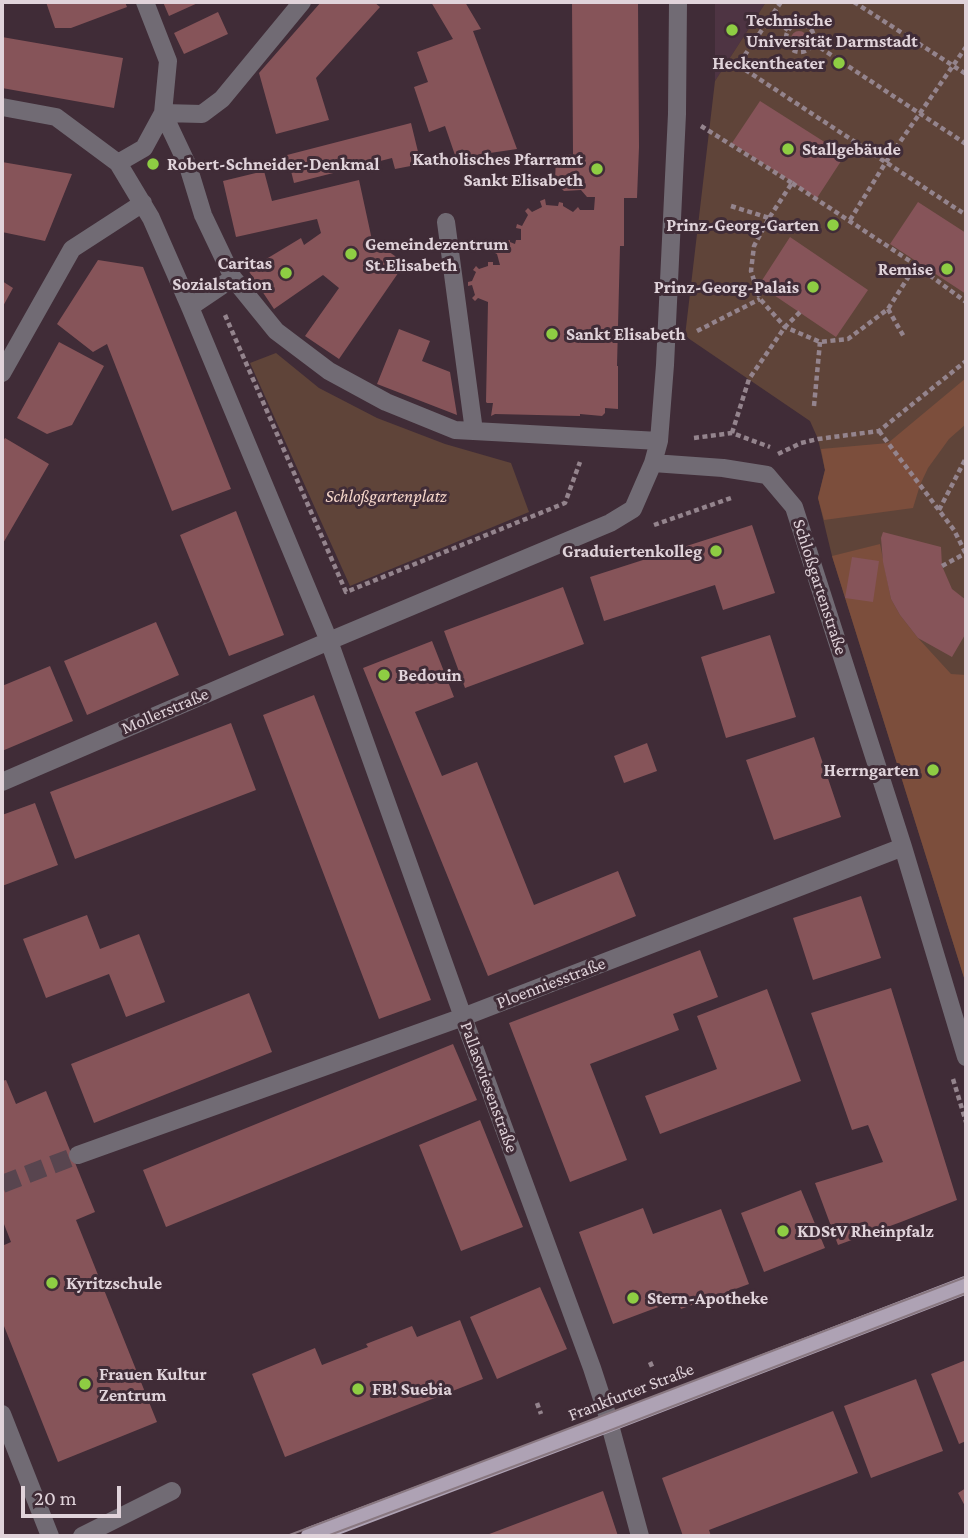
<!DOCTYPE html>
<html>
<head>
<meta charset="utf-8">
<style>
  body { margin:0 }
  #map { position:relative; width:968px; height:1538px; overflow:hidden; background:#402c37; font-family:"Crimson Pro",serif }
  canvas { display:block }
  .frame { position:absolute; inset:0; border:4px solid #e0d3da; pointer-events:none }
  .scale { position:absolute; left:21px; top:1486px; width:100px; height:32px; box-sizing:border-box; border:4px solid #e0d3da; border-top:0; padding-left:9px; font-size:21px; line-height:24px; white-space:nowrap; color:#e0d3da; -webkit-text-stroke:5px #402c37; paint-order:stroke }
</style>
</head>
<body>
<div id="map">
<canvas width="968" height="1538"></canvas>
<div class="frame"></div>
<div class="scale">20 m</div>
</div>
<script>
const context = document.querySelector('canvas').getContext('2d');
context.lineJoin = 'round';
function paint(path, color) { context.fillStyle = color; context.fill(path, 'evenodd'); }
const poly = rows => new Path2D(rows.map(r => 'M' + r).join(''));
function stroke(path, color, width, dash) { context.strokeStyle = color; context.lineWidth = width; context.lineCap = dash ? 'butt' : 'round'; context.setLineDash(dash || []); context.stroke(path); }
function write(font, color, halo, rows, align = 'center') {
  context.font = font + ' "Crimson Pro",serif'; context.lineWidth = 6; context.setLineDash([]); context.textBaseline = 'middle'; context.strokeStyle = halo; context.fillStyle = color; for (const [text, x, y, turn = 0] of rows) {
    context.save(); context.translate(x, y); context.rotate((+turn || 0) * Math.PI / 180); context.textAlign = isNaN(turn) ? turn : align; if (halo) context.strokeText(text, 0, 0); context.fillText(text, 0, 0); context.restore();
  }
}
paint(poly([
  [715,2,766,2,715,81]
]), '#4e3443');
paint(poly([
  [766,2,966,2,966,984,832,556,818,498,825,470,818,439,810,421,685,336,715,81],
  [276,353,319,388,377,418,445,444,511,463,529,512,350,586,250,363]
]), '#5f4439');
paint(poly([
  [966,378,966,424,949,439,928,468,920,485,913,508,824,520,818,498,825,470,821,449,888,443],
  [880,544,891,599,900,615,918,638,951,674,966,675,966,984,832,556]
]), '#7c4e3c');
paint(poly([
  [46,2,125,2,127,7,71,28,55,28],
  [163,2,200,2,169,16],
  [321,2,374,2,380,7,316,78,329,120,276,134,259,73],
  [431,2,465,2,481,29,473,31,517,149,456,158,445,126,429,132,414,87,428,82,417,52,453,39],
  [572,2,638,2,639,147,637,198,624,198,624,246,620,246,617,366,618,366,618,409,605,408,605,413,602,416,580,414,580,416,495,414,491,416,493,403,487,403,486,402,488,302,478,298,475,301,472,298,475,295,472,285,468,286,468,282,472,281,476,272,473,270,476,266,479,269,488,266,488,262,493,262,493,265,500,265,497,254,495,253,496,251,499,251,507,244,506,241,510,240,510,242,515,244,516,240,521,240,521,229,516,228,517,224,522,226,528,215,525,211,528,208,532,212,542,207,540,201,545,199,546,205,558,206,559,202,563,203,563,206,573,212,578,207,580,210,594,210,595,197,587,197,581,190,564,191,555,182,556,156,573,154],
  [218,12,228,34,184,54,174,33],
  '791 39a8 8 0 1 1 16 0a8 8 0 1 1-16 0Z',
  [2,37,123,58,114,108,2,88],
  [760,101,845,155,817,198,732,143],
  [411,123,421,164,395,169,392,158,294,183,287,155],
  [2,162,72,174,45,241,2,232],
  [264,171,272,201,359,180,372,240,405,263,339,359,305,336,339,288,323,275,274,309,248,270,301,238,304,245,321,233,317,219,236,237,223,181],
  [918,202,966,233,966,294,890,244],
  [790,237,868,290,836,337,759,285],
  [98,260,143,267,231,489,172,511,107,344,93,352,57,324],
  [2,281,13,288,2,308],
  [399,329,430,341,422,361,450,372,457,415,377,384],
  [59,342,104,366,72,425,47,434,17,418],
  [5,438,49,464,2,545,2,443],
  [236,511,284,635,229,656,180,535],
  [752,525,775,593,723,610,715,585,604,621,590,577],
  [883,532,941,547,942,566,952,589,966,600,966,633,952,657,918,638,900,615,891,599,883,562,881,538],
  [852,557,879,561,873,602,845,598],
  [563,587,584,644,465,688,444,631],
  [156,622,179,675,87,715,64,661],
  [770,635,796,717,726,738,701,657],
  [432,641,454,697,415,712,442,776,477,762,534,905,618,871,636,916,488,976,363,668],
  [50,666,73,721,2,751,2,686],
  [314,695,431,1000,379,1019,263,715],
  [231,723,256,790,75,859,50,792],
  [814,737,841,817,774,840,746,760],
  [647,743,657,771,624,783,614,756],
  [35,803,58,865,2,886,2,815],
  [861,896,881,958,813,980,793,918],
  [87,915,100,949,139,934,165,1002,126,1017,109,974,46,998,23,939],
  [700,950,718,997,673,1014,679,1030,590,1064,627,1160,570,1182,509,1023],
  [891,988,957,1200,901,1222,838,1245,815,1183,883,1162,868,1125,852,1130,811,1013],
  [767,989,801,1081,660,1134,645,1096,717,1069,697,1016],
  [249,993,272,1052,94,1123,71,1064],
  [453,1044,477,1100,166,1227,143,1170],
  [6,1080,16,1104,46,1091,95,1212,76,1220,157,1422,58,1462,2,1321,2,1246,11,1242,2,1219,2,1081],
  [480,1120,523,1227,461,1251,419,1145],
  [801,1190,825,1248,764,1272,741,1213],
  [643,1208,653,1234,721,1209,749,1284,681,1309,677,1300,613,1324,579,1232],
  [540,1287,567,1349,497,1379,470,1317],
  [460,1320,483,1379,285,1457,252,1374,315,1348,322,1365,368,1347,366,1344,412,1326,417,1337],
  [966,1360,966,1441,959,1444,931,1374],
  [916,1379,943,1451,871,1478,844,1406],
  [833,1411,858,1473,709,1530,711,1536,683,1536,662,1478],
  [966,1488,966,1508,958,1493],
  [603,1491,618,1536,484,1536]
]), '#865459');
stroke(poly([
  [2,1184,78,1155]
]), '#58454f', 18, [18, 9]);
stroke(poly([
  [781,2,738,65,966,215],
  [854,2,966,74],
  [771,18,788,30],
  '786 38a14 14 0 1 1 28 0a14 14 0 1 1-28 0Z',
  [813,43,966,144],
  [701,126,792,183],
  [792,183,916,265,888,309,848,339,820,342,785,327,760,299,751,271,754,246,769,218,792,183],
  [731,206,769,218],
  [850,220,886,162,966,47],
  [916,265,966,302],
  [888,309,904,337],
  [225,315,346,592,565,503,580,462],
  [697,331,760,299],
  [814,406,820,342],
  [879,431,954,530,966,554],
  [732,433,749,379,785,327,800,312],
  [694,438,732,433,770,447],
  [778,454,801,443,818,439,879,431,966,361],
  [939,510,966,458],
  [654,525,731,498],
  [942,566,966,553],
  [953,1079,966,1122],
  [650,1362,653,1369],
  [537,1403,541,1414]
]), '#94848d', 4.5, [5, 3.5]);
stroke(poly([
  [302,2,222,99,202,114,163,113,188,166,203,215,233,278,276,331,329,371,386,402,455,430,659,441],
  [2,107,56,117,118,163,151,218,190,307,329,641,463,1017,592,1368,607,1414,640,1536],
  [118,163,144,148,163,113,168,61,145,2],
  [446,222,474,431],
  [190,307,233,278],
  [2,373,72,249,143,203],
  [653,463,723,468,767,475,794,507,903,847,966,1057],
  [2,782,329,641,610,523,633,509,653,463,659,441,665,365,677,114,678,2],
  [78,1155,463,1017,903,847],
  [2,1414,50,1536],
  [82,1536,172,1491]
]), '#716b74', 18);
stroke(poly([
  [310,1536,609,1423,966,1285]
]), '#aea2b4', 18);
stroke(poly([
  [287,1536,966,1277],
  [327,1536,611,1430,966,1293]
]), '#897881', 2);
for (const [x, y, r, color] of [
  [732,30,7,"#8ecd43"],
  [839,63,7,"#8ecd43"],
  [788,149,7,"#8ecd43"],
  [153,164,7,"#8ecd43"],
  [597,169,7,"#8ecd43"],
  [833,225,7,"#8ecd43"],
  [351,254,7,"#8ecd43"],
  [947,269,7,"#8ecd43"],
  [286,273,7,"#8ecd43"],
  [813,287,7,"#8ecd43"],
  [552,334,7,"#8ecd43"],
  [716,551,7,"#8ecd43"],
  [384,675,7,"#8ecd43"],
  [933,770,7,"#8ecd43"],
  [783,1231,7,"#8ecd43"],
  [52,1283,7,"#8ecd43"],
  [633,1298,7,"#8ecd43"],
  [85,1384,7,"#8ecd43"],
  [358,1389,7,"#8ecd43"]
]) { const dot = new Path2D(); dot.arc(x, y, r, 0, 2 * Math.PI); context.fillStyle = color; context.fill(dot); stroke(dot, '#402c37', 2.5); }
write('bold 18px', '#e0d3da', '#402c37', [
  ["Technische",746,20],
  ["Universität Darmstadt",746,41],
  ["Heckentheater",825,63,"right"],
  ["Stallgebäude",802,149],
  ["Katholisches Pfarramt",583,159,"right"],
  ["Sankt Elisabeth",583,180,"right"],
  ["Robert-Schneider-Denkmal",167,164],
  ["Prinz-Georg-Garten",819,225,"right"],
  ["Gemeindezentrum",365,244],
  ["St.Elisabeth",365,265],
  ["Caritas",272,263,"right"],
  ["Sozialstation",272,284,"right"],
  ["Remise",933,269,"right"],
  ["Prinz-Georg-Palais",799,287,"right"],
  ["Sankt Elisabeth",566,334],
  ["Graduiertenkolleg",702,551,"right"],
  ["Bedouin",398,675],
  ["Herrngarten",919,770,"right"],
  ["KDStV Rheinpfalz",797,1231],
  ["Kyritzschule",66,1283],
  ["Stern-Apotheke",647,1298],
  ["Frauen Kultur",99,1374],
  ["Zentrum",99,1395],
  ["FB! Suebia",372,1389]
], 'left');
write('italic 18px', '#f5d6ca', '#402c37', [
  ["Schloßgartenplatz",386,496]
]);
write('18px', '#e0d3da', '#402c37', [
  ["Schloßgartenstraße",820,587,72],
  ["Mollerstraße",165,711,-23],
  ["Ploenniesstraße",551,983,-21],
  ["Pallaswiesenstraße",489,1087,70],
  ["Frankfurter Straße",631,1392,-21]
]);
</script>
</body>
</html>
